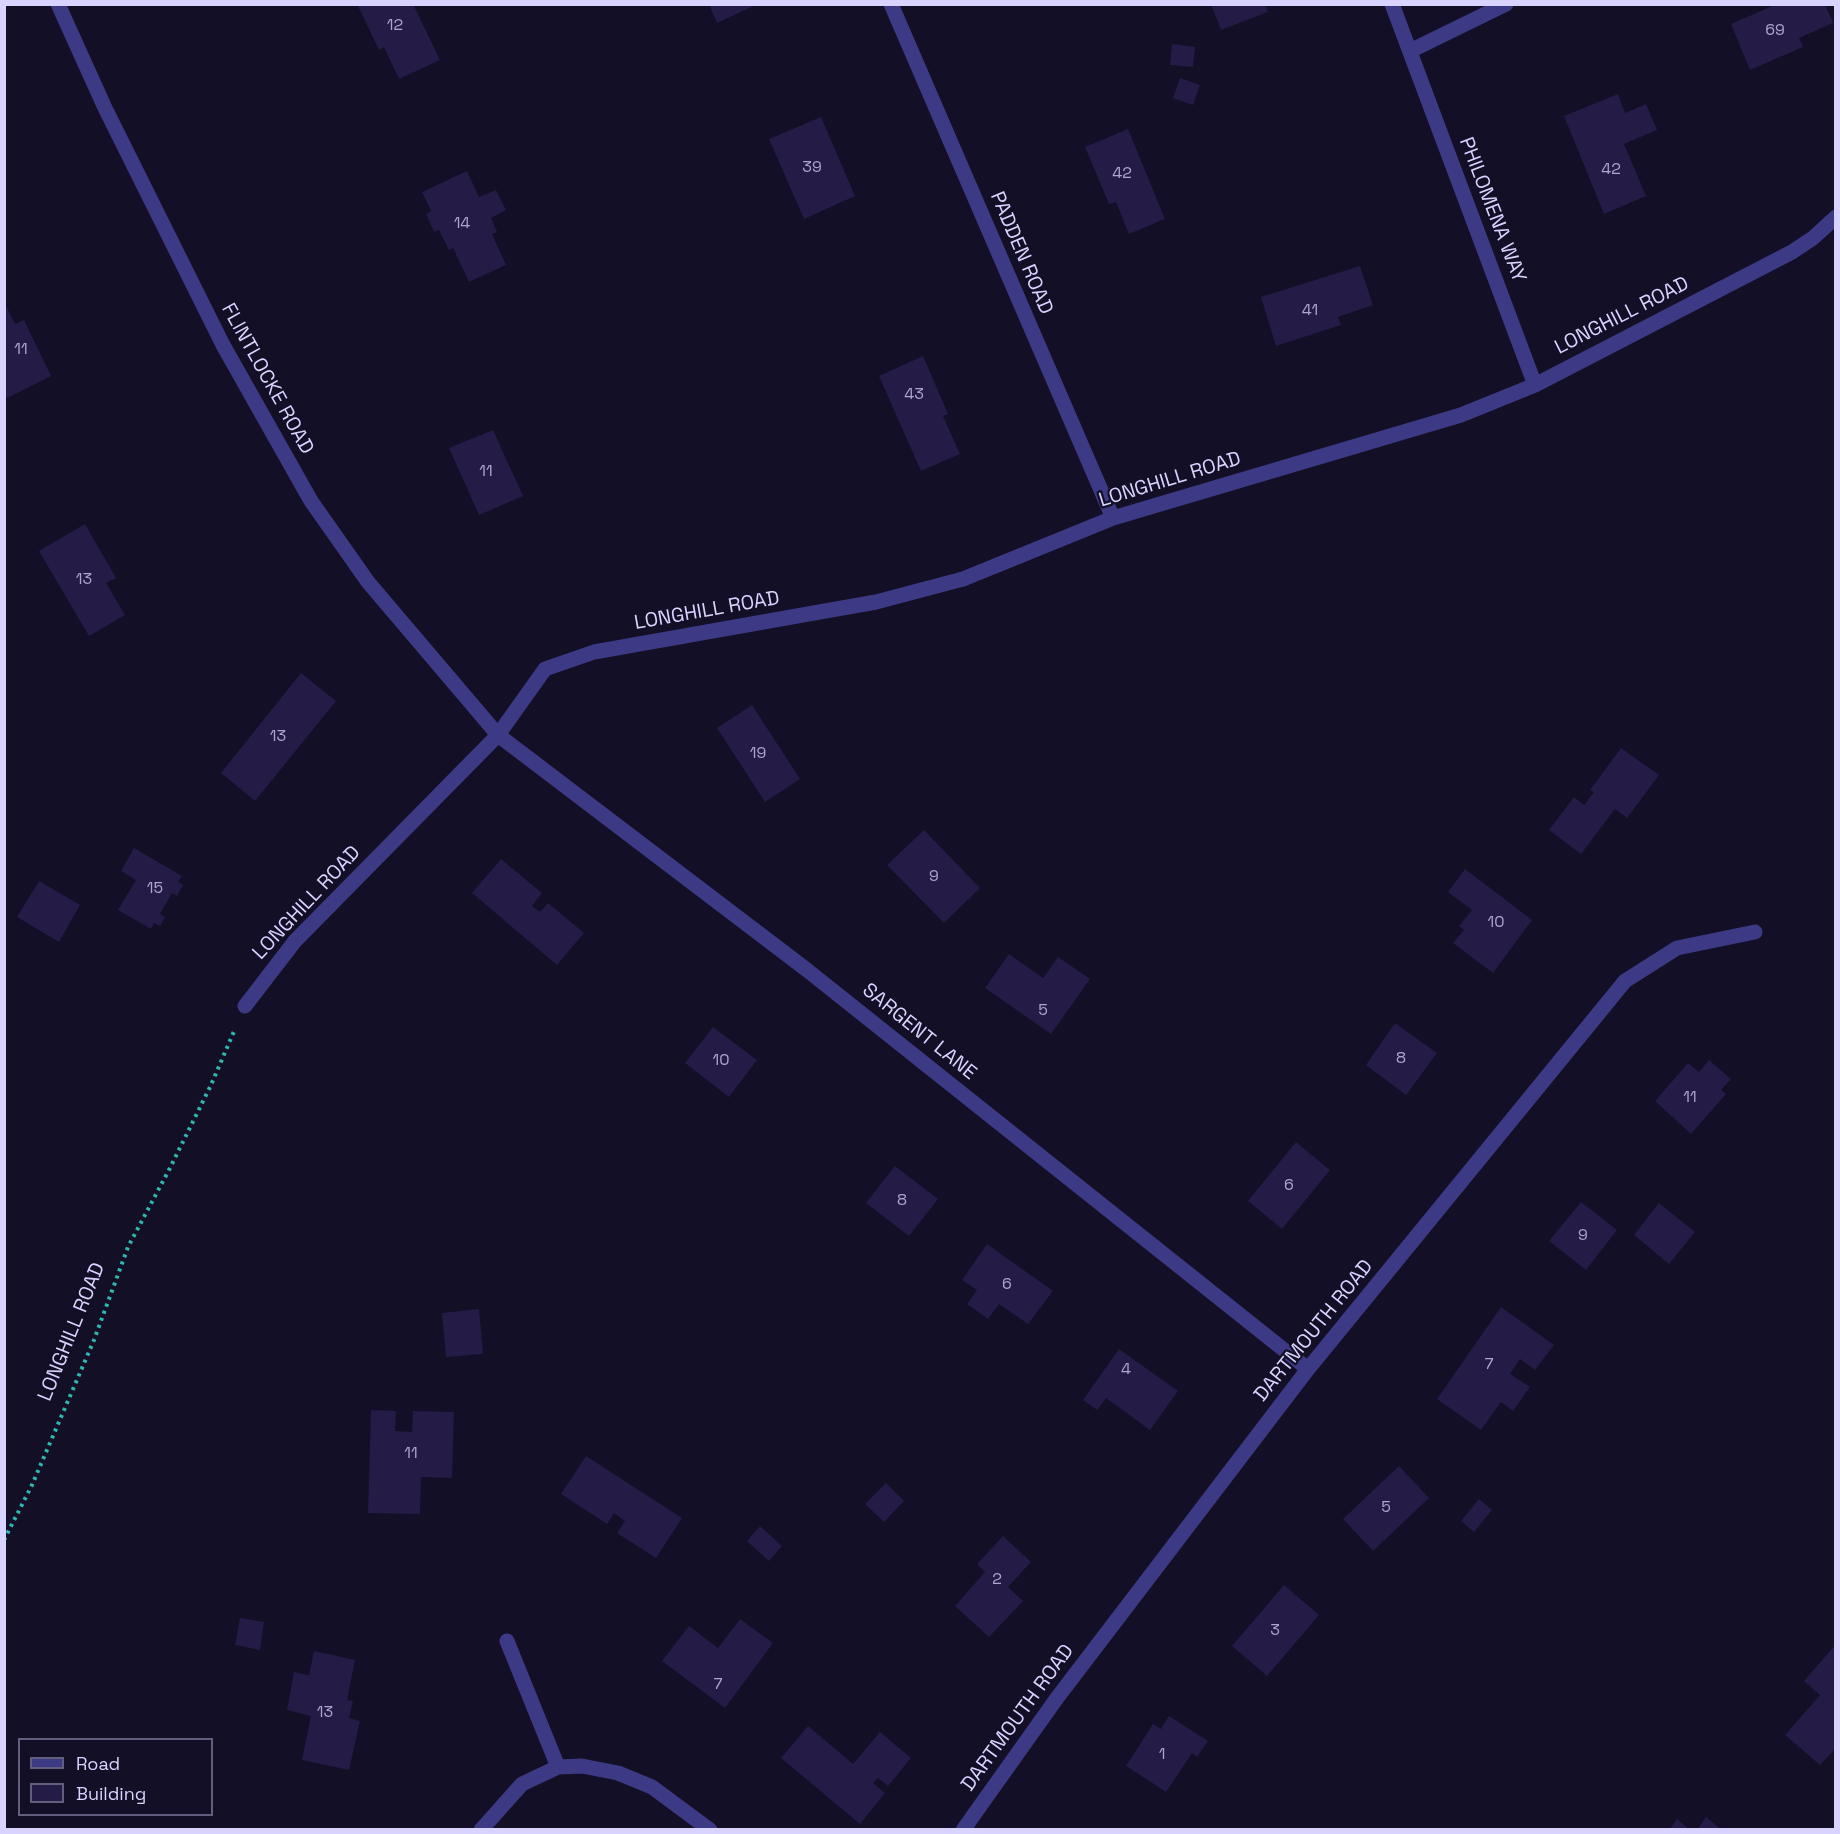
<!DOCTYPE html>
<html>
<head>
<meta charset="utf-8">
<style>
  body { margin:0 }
  #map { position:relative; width:1840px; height:1834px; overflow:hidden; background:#130f26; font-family:"Space Grotesk",sans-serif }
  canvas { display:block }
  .frame { position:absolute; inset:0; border:6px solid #d9d4ff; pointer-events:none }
  .legend { position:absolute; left:18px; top:1738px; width:195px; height:78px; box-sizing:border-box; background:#130f26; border:2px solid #625e7d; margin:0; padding:8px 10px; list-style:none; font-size:18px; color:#d9d4ff }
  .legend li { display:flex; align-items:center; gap:12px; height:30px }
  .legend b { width:30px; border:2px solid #625e7d }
</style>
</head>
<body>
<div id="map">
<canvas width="1840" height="1834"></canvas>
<div class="frame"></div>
<ul class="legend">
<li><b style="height:8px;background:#3d3a85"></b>Road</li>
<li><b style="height:16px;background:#241b47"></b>Building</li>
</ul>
</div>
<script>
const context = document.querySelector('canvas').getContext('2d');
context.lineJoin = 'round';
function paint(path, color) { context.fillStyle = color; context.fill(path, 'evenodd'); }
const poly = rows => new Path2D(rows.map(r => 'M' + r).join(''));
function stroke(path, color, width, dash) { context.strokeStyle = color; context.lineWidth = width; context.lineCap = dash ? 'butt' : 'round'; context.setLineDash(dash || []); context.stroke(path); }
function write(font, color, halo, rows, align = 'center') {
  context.font = font + ' "Space Grotesk",sans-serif'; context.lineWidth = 4.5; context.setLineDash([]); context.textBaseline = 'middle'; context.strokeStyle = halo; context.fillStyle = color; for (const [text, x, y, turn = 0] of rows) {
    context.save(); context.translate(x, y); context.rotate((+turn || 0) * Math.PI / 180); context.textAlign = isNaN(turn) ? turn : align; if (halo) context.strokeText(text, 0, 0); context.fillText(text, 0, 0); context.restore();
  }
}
paint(poly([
  [357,4,413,4,440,60,399,79,384,47,379,50],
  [709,4,758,4,717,23],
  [1211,4,1265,4,1268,12,1221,30],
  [1777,4,1825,4,1833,23,1799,38,1803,47,1750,70,1731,24],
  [1172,44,1195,47,1193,67,1170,65],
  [1180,78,1200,85,1193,105,1173,98],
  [1618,94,1625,113,1646,104,1657,130,1624,144,1646,196,1604,214,1564,116],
  [821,117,855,196,804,219,769,139],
  [1128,129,1165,219,1129,234,1116,202,1109,204,1085,147],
  [467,171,479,197,496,190,506,210,491,218,497,232,492,234,506,265,469,282,453,248,449,250,439,230,434,232,426,214,431,211,422,192],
  [1360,266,1373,305,1338,317,1341,325,1276,346,1261,297],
  [4,302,15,324,24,320,51,376,7,398,4,394],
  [923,356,948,414,943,416,960,454,921,471,879,376],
  [493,430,523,496,479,515,449,448],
  [85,524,116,578,106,583,125,615,89,636,39,551],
  [301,673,336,701,255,801,221,773],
  [752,705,800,779,765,802,717,728],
  [1621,748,1659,775,1627,818,1615,809,1581,854,1549,830,1574,797,1584,805,1594,792,1590,790],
  [924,830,980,888,944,923,887,865],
  [134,848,182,876,178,882,183,885,177,896,172,893,160,914,165,917,160,926,154,923,151,929,118,910,136,880,121,871],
  [501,859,542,893,532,906,540,912,548,903,584,933,557,965,472,893],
  [1465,869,1532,920,1493,973,1453,943,1464,930,1459,926,1472,910,1448,892],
  [39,881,80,905,59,942,17,917],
  [1009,954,1043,978,1058,957,1090,979,1051,1034,985,988],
  [1395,1023,1437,1053,1406,1095,1366,1065],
  [713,1027,757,1060,729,1097,685,1063],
  [1709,1060,1731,1079,1721,1090,1726,1094,1691,1134,1655,1101,1688,1063,1699,1072],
  [1296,1142,1330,1170,1282,1229,1248,1201],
  [895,1166,938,1199,909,1236,866,1203],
  [1581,1202,1617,1230,1586,1270,1549,1241],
  [1659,1203,1695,1232,1669,1264,1634,1235],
  [987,1244,1053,1291,1028,1324,999,1304,988,1319,967,1304,977,1290,962,1280],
  [1501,1307,1554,1345,1535,1370,1520,1359,1510,1374,1530,1387,1513,1411,1501,1402,1481,1430,1437,1399],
  [479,1309,483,1354,446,1357,442,1313],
  [1119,1349,1178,1391,1150,1430,1106,1398,1097,1410,1083,1400],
  [371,1410,396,1411,395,1431,412,1432,413,1411,454,1412,452,1478,421,1477,420,1514,368,1513],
  [586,1456,682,1518,656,1558,617,1533,625,1521,614,1513,607,1524,561,1494],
  [1399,1466,1429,1498,1373,1551,1343,1519],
  [886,1483,904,1501,884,1522,865,1504],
  [1479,1499,1492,1510,1474,1532,1461,1521],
  [760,1526,782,1546,769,1561,747,1541],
  [1003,1536,1031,1562,1008,1587,1023,1601,989,1637,955,1606,985,1572,977,1564],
  [1284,1585,1319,1615,1267,1676,1232,1646],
  [240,1618,264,1622,260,1650,235,1645],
  [740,1619,773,1643,725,1708,662,1661,689,1626,718,1648],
  [1836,1644,1836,1748,1820,1765,1785,1735,1820,1695,1804,1681],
  [314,1651,355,1660,347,1700,353,1701,349,1718,360,1721,349,1770,302,1760,311,1716,287,1710,294,1672,309,1675],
  [1169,1716,1208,1741,1197,1757,1192,1753,1166,1792,1126,1766,1153,1724,1161,1729],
  [808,1726,853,1764,880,1732,911,1758,888,1786,878,1778,873,1783,885,1793,860,1824,781,1758],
  [1706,1817,1722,1830,1697,1830],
  [1677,1819,1690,1830,1669,1830]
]), '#241b47');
stroke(poly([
  [4,1540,32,1485,94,1340,128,1247,170,1168,211,1085,235,1029]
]), '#2fb8b0', 4, [3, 4.5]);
stroke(poly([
  [1410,51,1506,4]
]), '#3d3a85', 15);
stroke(poly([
  [58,4,105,108,223,345,311,501,368,582,498,735,807,970,1308,1369],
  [891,4,1113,518],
  [1392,4,1535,385],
  [245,1006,295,941,498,735,545,669,594,652,876,602,963,579,1113,518,1461,415,1535,385,1792,252,1813,238,1836,217],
  [507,1641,558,1767],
  [481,1830,522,1784,558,1767,582,1766,618,1773,652,1787,710,1830],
  [963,1830,1057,1698,1308,1369,1625,981,1677,948,1755,932]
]), '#3d3a85', 15);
write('16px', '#aca6d1', null, [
  ["12",395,26],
  ["69",1775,31],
  ["39",812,168],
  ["42",1611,170],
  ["42",1122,174],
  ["14",462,224],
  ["41",1310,311],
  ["11",21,350],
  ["43",914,395],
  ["11",486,472],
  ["13",84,580],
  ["13",278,737],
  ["19",758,754],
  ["9",934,877],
  ["15",155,889],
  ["10",1496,923],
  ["5",1043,1011],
  ["8",1401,1059],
  ["10",721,1061],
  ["11",1690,1098],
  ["6",1289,1186],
  ["8",902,1201],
  ["9",1583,1236],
  ["6",1007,1285],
  ["7",1489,1365],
  ["4",1126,1370],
  ["11",411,1454],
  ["5",1386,1508],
  ["2",997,1580],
  ["3",1275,1631],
  ["7",718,1685],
  ["13",325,1713],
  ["1",1162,1755]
]);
write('20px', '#d9d4ff', '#130f26', [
  ["PHILOMENA WAY",1492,210,69],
  ["PADDEN ROAD",1021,253,67],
  ["LONGHILL ROAD",1622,316,-27],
  ["FLINTLOCKE ROAD",267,379,61],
  ["LONGHILL ROAD",1170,480,-17],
  ["LONGHILL ROAD",707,611,-10],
  ["LONGHILL ROAD",307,903,-47],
  ["SARGENT LANE",919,1032,39],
  ["DARTMOUTH ROAD",1314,1331,-51],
  ["LONGHILL ROAD",72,1332,-68],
  ["DARTMOUTH ROAD",1018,1718,-54]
]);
</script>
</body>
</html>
